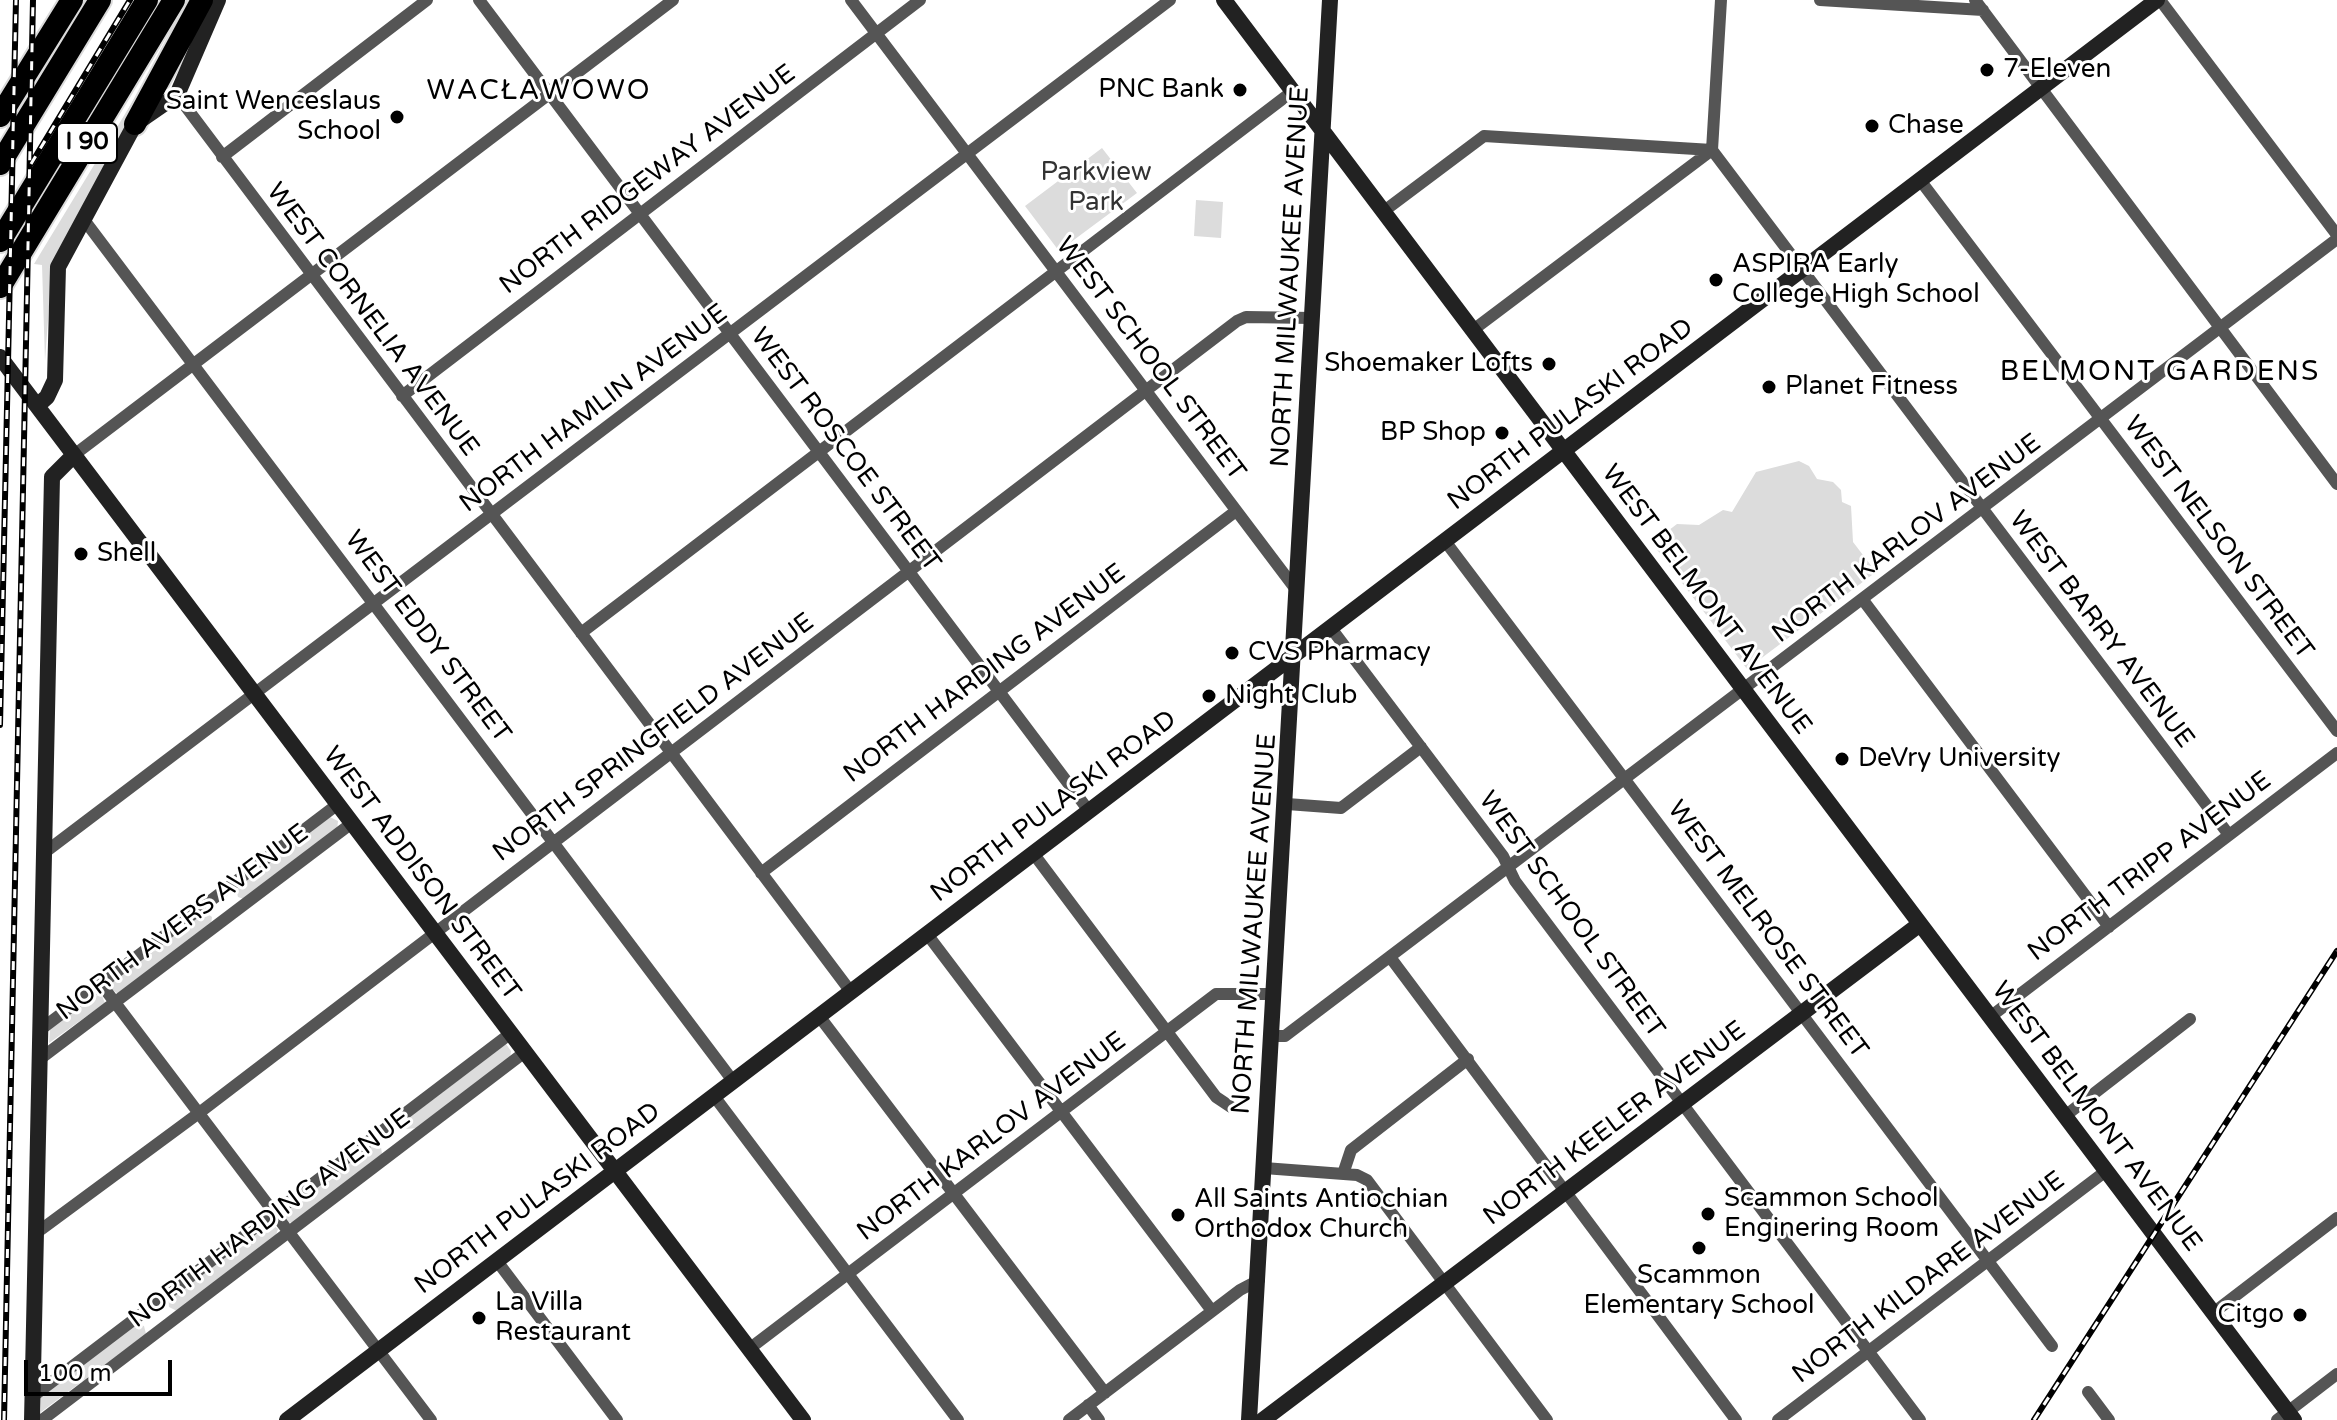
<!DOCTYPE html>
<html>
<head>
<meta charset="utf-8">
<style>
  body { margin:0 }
  #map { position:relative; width:2337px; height:1420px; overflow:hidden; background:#fff; font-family:"Varela Round",sans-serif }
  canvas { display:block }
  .scale { position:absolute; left:24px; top:1360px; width:148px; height:36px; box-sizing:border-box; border:4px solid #000; border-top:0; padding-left:10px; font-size:24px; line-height:28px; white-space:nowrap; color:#000; -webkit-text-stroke:6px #fff; paint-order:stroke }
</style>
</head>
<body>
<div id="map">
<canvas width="2337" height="1420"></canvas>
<div class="scale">100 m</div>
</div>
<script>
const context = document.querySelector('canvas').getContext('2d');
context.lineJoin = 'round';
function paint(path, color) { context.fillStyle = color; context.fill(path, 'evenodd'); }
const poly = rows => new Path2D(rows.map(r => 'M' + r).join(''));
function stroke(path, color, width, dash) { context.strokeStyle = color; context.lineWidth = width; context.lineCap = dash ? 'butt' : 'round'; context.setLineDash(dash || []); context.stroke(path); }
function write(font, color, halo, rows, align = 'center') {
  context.font = font + ' "Varela Round",sans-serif'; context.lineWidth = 6; context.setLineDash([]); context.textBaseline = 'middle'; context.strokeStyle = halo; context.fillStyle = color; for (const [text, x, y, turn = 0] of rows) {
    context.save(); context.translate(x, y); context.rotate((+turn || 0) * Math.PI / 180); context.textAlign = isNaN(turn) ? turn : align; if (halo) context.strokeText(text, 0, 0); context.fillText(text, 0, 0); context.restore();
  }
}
paint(poly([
  [179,25,52,265,45,361,42,265,34,264],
  [1102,148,1137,193,1059,251,1025,206],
  [1196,200,1223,202,1221,238,1194,236],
  [1799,461,1809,466,1817,479,1833,482,1841,490,1842,502,1851,506,1853,542,1876,572,1747,669,1652,543,1677,524,1699,525,1723,510,1732,512,1756,472],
  [330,817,338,821,337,830,244,899,238,897,236,889],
  [204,911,212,917,211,925,118,994,110,988,110,984],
  [96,995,102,996,105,1003,49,1043,50,1028],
  [506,1044,511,1051,510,1058,418,1128,406,1129,406,1120],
  [375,1143,381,1147,382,1154,293,1223,286,1222,282,1213],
  [270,1223,278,1229,276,1235,177,1311,169,1307,168,1300],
  [135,1323,144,1326,146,1334,41,1412,41,1394]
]), '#dcdcdc');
const highway = poly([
  [0,116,72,0],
  [135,124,202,0],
  [0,164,100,0],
  [0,241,147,0],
  [0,287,174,0]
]);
stroke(highway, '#dbdbdb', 26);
stroke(poly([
  [479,0,1089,811],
  [851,0,1297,591],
  [1721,0,1712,150,2229,835],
  [1820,0,1983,10],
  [1975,0,2337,484],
  [2160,0,2337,235],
  [177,95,851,992],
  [222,157,427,0],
  [1920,180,2337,731],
  [1384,211,1484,136,1712,150],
  [85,221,733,1081],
  [1473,330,1712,150],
  [402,396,920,0],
  [74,455,673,0],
  [1445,541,2052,1346],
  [1863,600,2109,927],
  [1331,628,1503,856,1515,881,1920,1420],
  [581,633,1293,91],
  [1287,804,1341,808,1421,747],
  [44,853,1170,0],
  [1033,853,1216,1097,1231,1107],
  [761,873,1236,511],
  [927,934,1212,1311],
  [1390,957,1736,1420],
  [101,984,431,1420],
  [819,1016,1105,1393],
  [1990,1017,2337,753],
  [40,1030,338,804],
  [1270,1036,1285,1036,2337,239],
  [40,1059,352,823],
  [714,1096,958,1420],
  [2065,1116,2190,1019],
  [1264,1168,1357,1175,1367,1180,1547,1420],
  [1343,1174,1351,1150,1468,1059],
  [35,1234,199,1113,1237,321,1246,317,1312,318],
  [497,1261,617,1420],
  [2213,1313,2337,1218],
  [749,1349,1216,994,1272,994],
  [2088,1392,2109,1420],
  [32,1397,511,1033],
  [1088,1405,1099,1420],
  [42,1420,525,1052],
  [1069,1420,1240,1290,1259,1280],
  [1778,1420,2106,1171],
  [2277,1420,2337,1374]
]), '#555', 12);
stroke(poly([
  [1224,0,2294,1420],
  [0,357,803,1420],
  [37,406,47,397,55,380,58,267,135,124,177,95,218,0],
  [32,1420,52,477,74,455],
  [287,1420,2157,0],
  [1249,1420,1330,0],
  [1263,1420,1920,924]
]), '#222', 16);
stroke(highway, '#000', 22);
const rail = poly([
  [31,164,130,0],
  [0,725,16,0],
  [4,1420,33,0],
  [2034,1420,2337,951]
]);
stroke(rail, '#000', 6);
stroke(rail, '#fff', 3, [9]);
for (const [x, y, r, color] of [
  [1987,70,8,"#000"],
  [1240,90,8,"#000"],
  [397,117,8,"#000"],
  [1872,126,8,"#000"],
  [1716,280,8,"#000"],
  [1549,364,8,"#000"],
  [1769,387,8,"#000"],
  [1502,433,8,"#000"],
  [81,554,8,"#000"],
  [1232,653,8,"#000"],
  [1209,696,8,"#000"],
  [1842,759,8,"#000"],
  [1708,1214,8,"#000"],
  [1178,1215,8,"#000"],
  [1699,1248,8,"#000"],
  [2300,1315,8,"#000"],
  [479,1318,8,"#000"]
]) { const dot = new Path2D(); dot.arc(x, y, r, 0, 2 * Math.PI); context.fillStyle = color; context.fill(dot); stroke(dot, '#fff', 3); }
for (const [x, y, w] of [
  [87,143,60]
]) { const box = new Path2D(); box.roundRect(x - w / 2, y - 20, w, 40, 6); context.fillStyle = '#fff'; context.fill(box); stroke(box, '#000', 2); }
write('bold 24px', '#000', null, [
  ["I 90",87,143]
]);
write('26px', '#000', '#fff', [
  ["7-Eleven",2003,70],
  ["PNC Bank",1224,90,"right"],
  ["Saint Wenceslaus",381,102,"right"],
  ["School",381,132,"right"],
  ["Chase",1888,126],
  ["ASPIRA Early",1732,265],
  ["College High School",1732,295],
  ["Shoemaker Lofts",1533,364,"right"],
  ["Planet Fitness",1785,387],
  ["BP Shop",1486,433,"right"],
  ["Shell",97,554],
  ["CVS Pharmacy",1248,653],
  ["Night Club",1225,696],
  ["DeVry University",1858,759],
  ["Scammon School",1724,1199],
  ["Enginering Room",1724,1229],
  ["All Saints Antiochian",1194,1200],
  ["Orthodox Church",1194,1230],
  ["Scammon",1699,1276,"center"],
  ["Elementary School",1699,1306,"center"],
  ["La Villa",495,1303],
  ["Restaurant",495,1333],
  ["Citgo",2284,1315,"right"]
], 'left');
write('26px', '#333', '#fff', [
  ["Parkview",1096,173],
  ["Park",1096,203]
]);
write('26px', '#000', '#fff', [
  ["NORTH RIDGEWAY AVENUE",648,180,-37],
  ["NORTH MILWAUKEE AVENUE",1291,277,-87],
  ["WEST CORNELIA AVENUE",372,320,53],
  ["WEST SCHOOL STREET",1150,359,53],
  ["NORTH HAMLIN AVENUE",594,409,-37],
  ["NORTH PULASKI ROAD",1571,415,-37],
  ["WEST ROSCOE STREET",845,450,53],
  ["WEST NELSON STREET",2218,538,53],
  ["NORTH KARLOV AVENUE",1907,539,-37],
  ["WEST BELMONT AVENUE",1706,600,53],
  ["WEST BARRY AVENUE",2101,630,53],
  ["WEST EDDY STREET",427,637,53],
  ["NORTH HARDING AVENUE",985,674,-37],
  ["NORTH SPRINGFIELD AVENUE",654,738,-37],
  ["NORTH PULASKI ROAD",1054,807,-37],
  ["NORTH TRIPP AVENUE",2150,867,-37],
  ["WEST ADDISON STREET",421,874,53],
  ["WEST SCHOOL STREET",1571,915,54],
  ["NORTH AVERS AVENUE",183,923,-37],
  ["NORTH MILWAUKEE AVENUE",1255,924,-86],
  ["WEST MELROSE STREET",1767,930,53],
  ["WEST BELMONT AVENUE",2096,1117,53],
  ["NORTH KEELER AVENUE",1615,1124,-37],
  ["NORTH KARLOV AVENUE",992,1137,-37],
  ["NORTH PULASKI ROAD",538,1199,-37],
  ["NORTH HARDING AVENUE",270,1219,-37],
  ["NORTH KILDARE AVENUE",1929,1278,-37]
]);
context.letterSpacing = '2px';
write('28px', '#000', '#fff', [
  ["WACŁAWOWO",539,92],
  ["BELMONT GARDENS",2160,373]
]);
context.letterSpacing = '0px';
</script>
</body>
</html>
